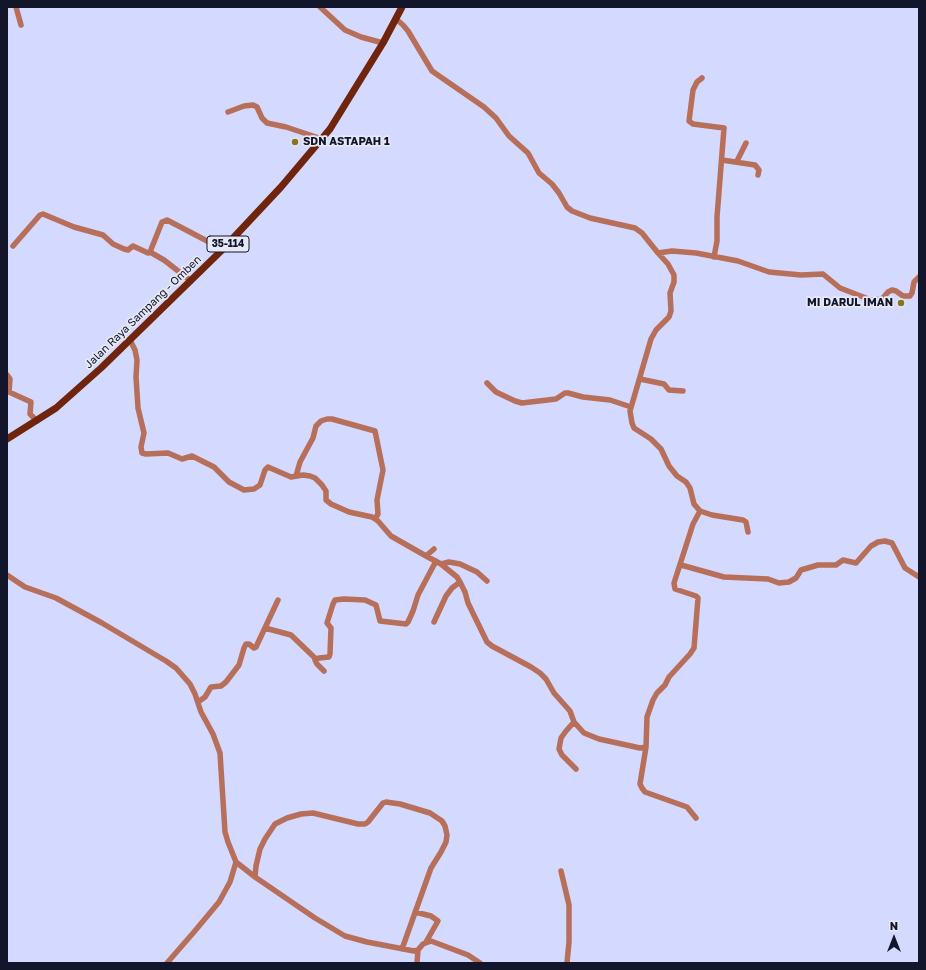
<!DOCTYPE html>
<html>
<head>
<meta charset="utf-8">
<style>
  body { margin:0 }
  #map { position:relative; width:926px; height:970px; overflow:hidden; background:#d3d9ff; font-family:"Golos Text",sans-serif }
  canvas { display:block }
  .frame { position:absolute; inset:0; border:8px solid #13152b; pointer-events:none }
  .north { position:absolute; left:874px; top:918px; width:40px; height:40px; -webkit-text-stroke:3px #e6e8f5; paint-order:stroke; rotate:0deg; font-size:11px; font-weight:700; line-height:16px; text-align:center; color:#13152b }
  .north::after { content:''; display:block; margin:auto; width:14px; height:18px; background:#13152b; clip-path:polygon(50% 0,100% 100%,50% 72%,0 100%) }
</style>
</head>
<body>
<div id="map">
<canvas width="926" height="970"></canvas>
<div class="frame"></div>
<div class="north">N</div>
</div>
<script>
const context = document.querySelector('canvas').getContext('2d');
context.lineJoin = 'round';
const poly = rows => new Path2D(rows.map(r => 'M' + r).join(''));
function stroke(path, color, width, dash) { context.strokeStyle = color; context.lineWidth = width; context.lineCap = dash ? 'butt' : 'round'; context.setLineDash(dash || []); context.stroke(path); }
function write(font, color, halo, rows, align = 'center') {
  context.font = font + ' "Golos Text",sans-serif'; context.lineWidth = 3.5; context.setLineDash([]); context.textBaseline = 'middle'; context.strokeStyle = halo; context.fillStyle = color; for (const [text, x, y, turn = 0] of rows) {
    context.save(); context.translate(x, y); context.rotate((+turn || 0) * Math.PI / 180); context.textAlign = isNaN(turn) ? turn : align; if (halo) context.strokeText(text, 0, 0); context.fillText(text, 0, 0); context.restore();
  }
}
stroke(poly([
  [16,7,21,25],
  [320,7,345,30,361,37,383,43],
  [396,19,403,25,408,31,432,71,484,107,496,118,509,136,528,153,539,173,552,184,559,193,567,207,572,211,590,218,635,228,642,233,658,253,672,251,696,253,738,261,769,272,801,275,823,274,840,288,871,300,882,299,888,292,892,290,896,291,903,296,910,296,912,293,914,282,919,277],
  [702,78,697,82,693,90,689,121,693,124,724,128,717,217,717,241,714,257],
  [228,112,244,106,253,105,257,107,262,118,267,123,286,127,322,139],
  [722,160,755,165,759,170,758,175],
  [737,161,746,143],
  [13,246,40,215,43,214,74,227,103,235,113,244,124,249,128,250,133,246,148,253,150,252,162,222,167,220,209,242,221,251],
  [150,252,164,260,191,281],
  [130,340,135,350,137,360,136,377,138,408,144,433,141,447,142,453,146,454,168,453,182,459,192,456,214,467,229,482,244,490,254,489,260,485,265,470,268,467,291,477,303,475,310,476,315,478,322,485,326,491,326,500,331,504,349,512,372,517,378,521,391,536,426,556,434,549],
  [7,375,10,379,9,392,31,402,30,414,37,421],
  [640,379,664,384,669,390,683,391],
  [487,383,496,392,515,401,522,403,556,399,565,393,568,393,583,397,610,400,631,407],
  [296,476,300,462,313,438,316,426,321,421,327,419,332,419,375,431,383,470,377,500,378,514,375,519],
  [700,511,712,515,743,520,746,522,748,532],
  [426,556,441,564,457,577,460,582,465,592,468,603,487,642,492,646,531,667,540,673,546,679,554,693,570,711,574,722,566,731,561,738,559,749,562,755,576,769],
  [441,564,449,562,460,564,477,572,487,581],
  [681,565,724,577,768,579,779,583,789,582,796,578,801,570,818,565,836,565,843,560,856,563,871,546,878,542,885,541,892,543,905,568,919,577],
  [7,575,25,587,56,598,102,623,166,661,176,668,190,684,195,694,201,712,213,734,220,753,225,832,228,842,236,862,255,877,315,918,345,936,367,942,414,951,418,950,423,944,431,941,468,955,480,963],
  [434,622,446,596,452,588,460,582],
  [265,628,291,635,316,659],
  [324,671,317,664,315,660,319,658,329,657,330,654,331,628,327,623,333,604,335,600,344,599,365,600,376,605,380,621,406,624,408,622,413,611,418,595,436,561],
  [198,702,205,697,211,687,221,686,226,682,239,665,244,648,246,644,249,644,254,648,256,647,278,600],
  [574,722,584,733,599,739,640,748,646,747,647,717,653,700,657,693,665,685,669,677,690,654,694,648,698,598,696,596,675,589,674,583,693,524,700,511,694,504,690,488,686,482,677,476,669,466,661,449,651,439,634,428,632,423,630,411,651,339,656,330,669,317,671,311,670,293,674,282,674,275,668,264,658,253],
  [646,747,640,784,642,788,645,792,687,807,696,818],
  [561,871,569,905,569,942,567,963],
  [255,877,256,866,260,849,265,839,275,824,287,818,301,814,313,813,358,824,365,824,368,822,383,803,386,802,400,804,430,813,442,821,445,826,447,835,446,842,441,852,431,868,402,949],
  [415,912,431,916,438,921,426,942],
  [167,963,194,932,219,902,230,882,236,862],
  [417,963,418,950]
]), '#b86f59', 5.5);
stroke(poly([
  [7,439,56,408,101,368,221,251,281,187,330,129,383,43,402,7]
]), '#6f240b', 7);
for (const [x, y, r, color] of [
  [295,142,4,"#877519"],
  [901,303,4,"#877519"]
]) { const dot = new Path2D(); dot.arc(x, y, r, 0, 2 * Math.PI); context.fillStyle = color; context.fill(dot); stroke(dot, '#e6e8f5', 1.5); }
for (const [x, y, w] of [
  [228,244,42]
]) { const box = new Path2D(); box.roundRect(x - w / 2, y - 8, w, 16, 3); context.fillStyle = '#e6e8f5'; context.fill(box); stroke(box, '#13152b', 1); }
write('bold 10px', '#13152b', null, [
  ["35-114",228,244]
]);
write('bold 11px', '#13152b', '#e6e8f5', [
  ["SDN ASTAPAH 1",303,142],
  ["MI DARUL IMAN",893,303,"right"]
], 'left');
write('11px', '#13152b', '#e6e8f5', [
  ["Jalan Raya Sampang - Omben",143,312,-44]
]);
</script>
</body>
</html>
